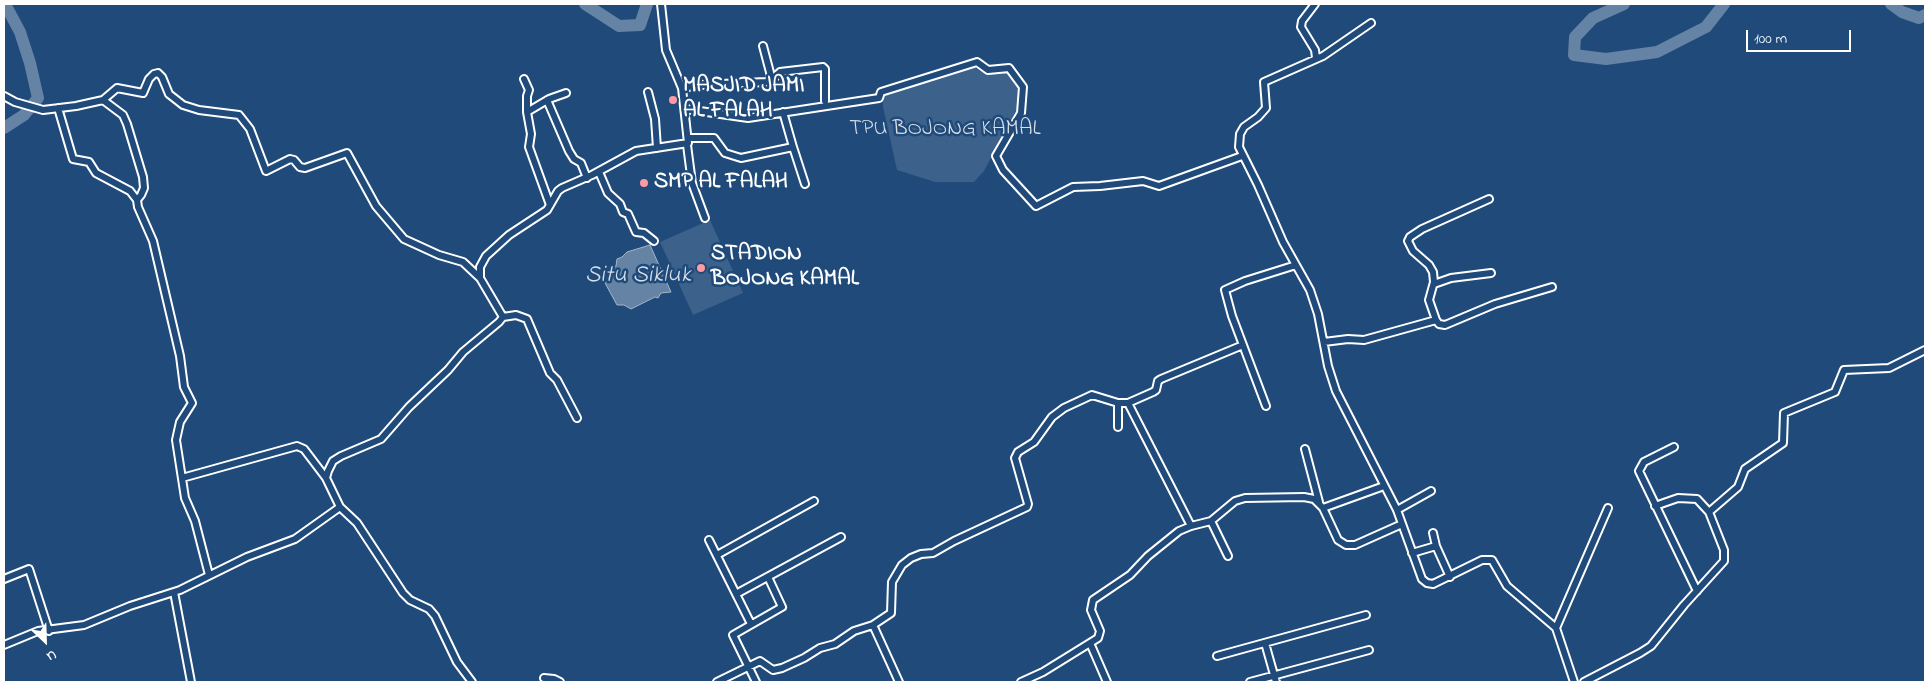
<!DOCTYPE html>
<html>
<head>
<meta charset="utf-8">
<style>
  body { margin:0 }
  #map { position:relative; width:1929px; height:686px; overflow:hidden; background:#1f4a7a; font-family:"Indie Flower",sans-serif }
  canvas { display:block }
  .frame { position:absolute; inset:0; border:5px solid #fff; pointer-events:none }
  .north { position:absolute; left:20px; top:616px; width:50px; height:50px; -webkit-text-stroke:4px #1f4a7a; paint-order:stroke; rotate:156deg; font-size:14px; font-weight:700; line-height:20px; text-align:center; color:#fff }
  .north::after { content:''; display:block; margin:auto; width:18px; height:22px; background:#fff; clip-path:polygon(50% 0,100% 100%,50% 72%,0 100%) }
  .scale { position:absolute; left:1746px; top:30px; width:105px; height:22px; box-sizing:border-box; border:2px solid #fff; border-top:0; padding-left:6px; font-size:15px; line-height:18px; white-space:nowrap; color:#fff; -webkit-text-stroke:4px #1f4a7a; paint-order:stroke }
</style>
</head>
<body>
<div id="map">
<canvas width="1929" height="686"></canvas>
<div class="frame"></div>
<div class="north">U</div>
<div class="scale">100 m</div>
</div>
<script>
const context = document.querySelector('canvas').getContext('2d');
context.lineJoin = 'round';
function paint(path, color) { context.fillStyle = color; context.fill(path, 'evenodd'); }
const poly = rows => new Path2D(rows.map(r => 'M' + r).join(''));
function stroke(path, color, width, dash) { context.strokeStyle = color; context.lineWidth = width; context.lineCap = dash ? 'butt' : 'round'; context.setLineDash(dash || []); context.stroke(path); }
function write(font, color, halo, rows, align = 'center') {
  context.font = font + ' "Indie Flower",sans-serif'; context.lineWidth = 5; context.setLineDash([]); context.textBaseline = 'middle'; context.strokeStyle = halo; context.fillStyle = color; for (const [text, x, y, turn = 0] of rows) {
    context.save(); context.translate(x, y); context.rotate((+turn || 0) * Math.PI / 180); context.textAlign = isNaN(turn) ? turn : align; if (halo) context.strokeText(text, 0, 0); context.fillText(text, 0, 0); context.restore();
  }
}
paint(poly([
  [975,68,986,74,1007,72,1019,88,1018,107,984,171,974,182,935,182,897,170,883,107,883,94],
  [710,220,743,293,693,315,660,242]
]), '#3c618b');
const water = poly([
  [650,245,671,292,661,293,658,298,655,297,631,309,624,305,617,305,605,283,611,269,616,266,617,259,622,257,627,252,650,245]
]);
paint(water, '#6583a4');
stroke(water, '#a3b5c8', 1);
stroke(poly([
  [585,4,619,26,640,25,647,4],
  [1624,4,1593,18,1575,37,1574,55,1606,59,1657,52,1706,27,1724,4],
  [1891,4,1902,12,1919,18,1925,15],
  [4,128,24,115,38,98,30,63,20,32,5,4]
]), '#6583a4', 12);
const minor = poly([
  [1315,4,1302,21,1301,27,1315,50,1316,58],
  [1371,23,1323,56,1264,82,1266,108,1258,117,1244,127,1240,134,1239,147,1258,185,1283,242,1310,290,1318,314,1328,366,1336,391,1397,510,1422,579,1427,583,1433,584,1482,560,1492,560,1507,586,1556,628,1574,682],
  [763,46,772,80],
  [524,79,529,90,527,96,527,112,531,134,529,147,550,205],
  [682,88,698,85,766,82,772,80,780,72,823,67,825,69,825,101],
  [648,92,655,119,657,148],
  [4,96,15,102,43,110,76,106,103,100,117,88,143,93,149,79,154,74,158,73,162,77,169,94,183,105,199,110,239,115,250,129,266,171,290,159,294,160,300,167,305,168,347,153,376,206,404,239,439,255,463,262,480,278,503,317,499,322,463,352,448,370,409,407,381,439,341,456,333,461,328,471,326,478,340,507,357,523,403,593,410,600,429,609,435,616,457,662,472,682],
  [103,100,123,115,127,124,143,177,144,188,141,195,137,200],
  [547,100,569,151,574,159,581,163,587,178],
  [58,108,73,159,89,162,96,173,130,191,137,200,138,207,153,241,180,356,184,387,192,403,180,422,176,440,185,498,195,521,209,575],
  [686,109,748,118,879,98,881,92,977,62,988,70,1009,68,1023,87,1021,113,996,156,1003,170,1036,206,1073,187,1100,186,1143,181,1159,186,1242,156],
  [527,112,549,99,566,93],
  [783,112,793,147],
  [688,138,714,138,725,153,741,158,793,147,805,184],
  [687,145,692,183,705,218],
  [599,172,608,193,620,204,623,212,628,214,636,232,644,233,654,241],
  [480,278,480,267,486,256,509,235,547,210,558,191,562,188,592,175,636,151,688,143,682,88,666,50,661,4],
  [1434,284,1451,278,1491,273],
  [503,317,516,315,527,319,550,373,557,380,577,418],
  [1436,320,1439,324,1445,325,1495,304,1552,287],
  [1324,342,1348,339,1364,340,1436,320,1429,300,1434,282,1433,272,1429,265,1413,251,1408,241,1410,237,1422,229,1489,199],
  [1118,403,1118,427],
  [1128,403,1191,526],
  [1266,406,1232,316,1225,290,1245,281,1296,265],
  [1674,447,1644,462,1639,471,1697,591],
  [1305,449,1319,502],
  [182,478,297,446,304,449,326,478],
  [1323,508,1384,486],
  [1397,510,1431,491],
  [1709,512,1738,487,1745,469,1783,443,1784,413,1835,392,1844,370,1889,368,1925,350],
  [1211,521,1228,556],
  [1433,533,1436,546,1450,577],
  [709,540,751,624],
  [1412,553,1436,546],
  [717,555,814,501],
  [4,579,29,569,49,631],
  [174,592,191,682],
  [736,594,841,537],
  [873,625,891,613,892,582,902,565,911,558,921,554,933,553,954,541,1027,507,1028,504,1015,458,1018,452,1034,442,1052,417,1064,408,1092,395,1118,403,1128,403,1153,392,1156,390,1158,381,1161,379,1243,345],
  [1556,628,1608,508],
  [1090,643,1107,682],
  [1265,643,1276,682],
  [4,645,38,631,84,625,130,606,180,590,247,557,295,539,340,507],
  [1217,656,1366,615],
  [544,678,554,679,560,682],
  [717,682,760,661,773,670,782,668,804,658,820,648,835,644,854,631,873,625,899,682],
  [756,682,733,635,782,607,768,577],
  [1021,682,1043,672,1098,638,1100,631,1091,610,1093,600,1130,575,1148,556,1179,531,1191,526,1211,521,1235,501,1245,498,1304,497,1314,499,1323,508,1338,540,1346,545,1355,545,1402,524],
  [1250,682,1369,650],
  [1584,682,1640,653,1651,646,1684,605,1724,561,1724,550,1709,512,1697,499,1678,498,1655,506]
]);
stroke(minor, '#fff', 10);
stroke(minor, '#1f4a7a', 6);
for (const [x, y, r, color] of [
  [673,100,5,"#ff9aa2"],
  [644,183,5,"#ff9aa2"],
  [701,268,5,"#ff9aa2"]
]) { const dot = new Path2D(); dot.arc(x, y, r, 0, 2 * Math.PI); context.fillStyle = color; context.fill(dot); stroke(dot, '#1f4a7a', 2); }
write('bold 22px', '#fff', '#1f4a7a', [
  ["MASJID JAMI",683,87],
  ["AL FALAH",683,112],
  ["SMP AL FALAH",654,183],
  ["STADION",711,255],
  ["BOJONG KAMAL",711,280]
], 'left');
write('22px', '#d8dfe8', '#1f4a7a', [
  ["TPU BOJONG KAMAL",945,130]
]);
write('italic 24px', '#d8e0e8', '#1f4a7a', [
  ["Situ Sikluk",638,277]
]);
</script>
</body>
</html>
